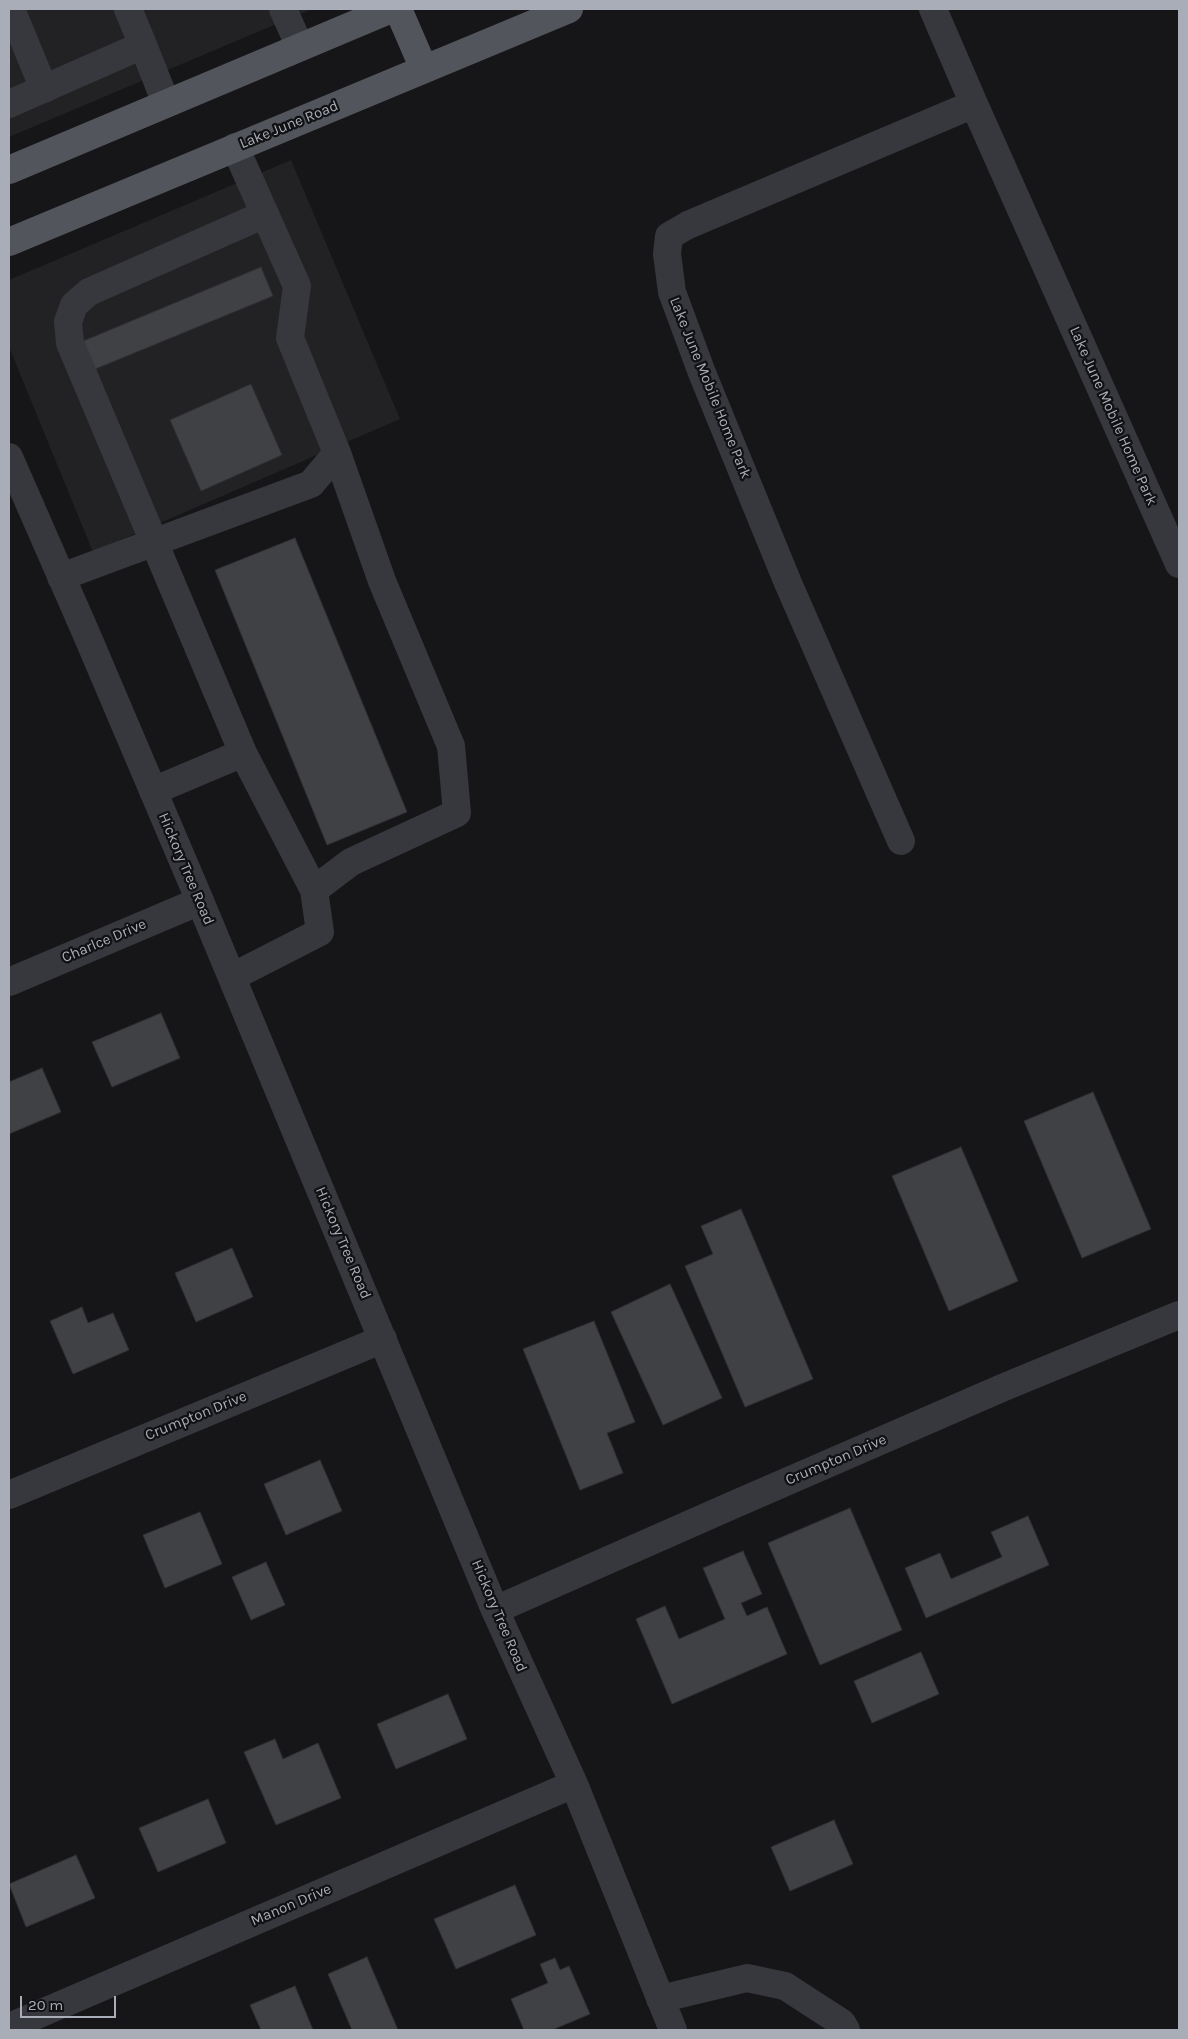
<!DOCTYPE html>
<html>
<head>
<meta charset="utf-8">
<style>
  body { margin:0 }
  #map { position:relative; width:1188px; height:2039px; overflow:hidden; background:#161618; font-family:Karla,sans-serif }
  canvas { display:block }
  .frame { position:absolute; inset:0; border:10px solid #a8adb8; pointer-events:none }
  .scale { position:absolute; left:20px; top:1996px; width:96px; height:22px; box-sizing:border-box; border:2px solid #a8adb8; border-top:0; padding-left:6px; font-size:15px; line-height:18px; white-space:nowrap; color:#a8adb8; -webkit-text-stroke:4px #111113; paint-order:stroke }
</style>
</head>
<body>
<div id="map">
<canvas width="1188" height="2039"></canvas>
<div class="frame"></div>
<div class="scale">20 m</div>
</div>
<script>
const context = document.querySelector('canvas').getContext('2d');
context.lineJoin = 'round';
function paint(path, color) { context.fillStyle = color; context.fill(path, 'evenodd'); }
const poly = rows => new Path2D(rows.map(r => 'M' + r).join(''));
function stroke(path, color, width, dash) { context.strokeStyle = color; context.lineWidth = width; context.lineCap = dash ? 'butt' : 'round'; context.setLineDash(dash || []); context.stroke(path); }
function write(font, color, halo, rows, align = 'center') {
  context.font = font + ' Karla,sans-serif'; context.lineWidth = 4.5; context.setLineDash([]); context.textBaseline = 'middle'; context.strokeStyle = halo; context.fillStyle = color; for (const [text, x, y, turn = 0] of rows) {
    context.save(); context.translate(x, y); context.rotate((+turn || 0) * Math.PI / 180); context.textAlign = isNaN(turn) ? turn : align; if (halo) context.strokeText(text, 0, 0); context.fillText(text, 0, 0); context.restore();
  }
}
paint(poly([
  [9,9,312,9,9,137],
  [291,160,400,419,93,552,9,347,9,280]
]), '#222225');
const building = poly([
  [261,267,273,296,88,372,76,344,261,267],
  [251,384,282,455,201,491,170,420,251,384],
  [295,538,407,812,327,845,215,570,295,538],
  [161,1013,180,1058,112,1087,92,1042,161,1013],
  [42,1068,61,1112,9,1134,9,1082,42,1068],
  [1093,1092,1151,1229,1082,1258,1024,1121,1093,1092],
  [961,1147,1018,1281,949,1311,892,1176,961,1147],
  [741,1209,813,1379,745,1407,685,1266,713,1254,701,1226,741,1209],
  [232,1248,253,1297,196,1322,175,1273,232,1248],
  [670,1284,722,1398,663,1425,611,1312,670,1284],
  [82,1307,88,1323,113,1313,129,1350,73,1374,50,1321,82,1307],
  [594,1321,635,1422,607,1433,623,1473,580,1490,523,1349,594,1321],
  [320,1460,342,1511,286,1535,264,1484,320,1460],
  [850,1508,902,1630,820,1665,768,1543,850,1508],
  [200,1512,222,1564,165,1588,143,1535,200,1512],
  [1028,1516,1049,1565,926,1618,905,1568,940,1553,951,1579,1002,1557,991,1532,1028,1516],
  [743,1551,762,1594,741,1603,747,1616,767,1607,787,1654,672,1704,636,1619,665,1606,679,1639,725,1619,703,1568,743,1551],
  [266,1562,285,1605,251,1620,232,1577,266,1562],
  [921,1652,939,1694,872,1723,854,1681,921,1652],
  [448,1694,467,1739,396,1769,377,1724,448,1694],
  [275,1739,283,1759,318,1743,341,1798,276,1825,244,1752,275,1739],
  [208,1799,226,1843,158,1872,139,1828,208,1799],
  [834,1820,853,1864,790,1891,771,1847,834,1820],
  [76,1855,95,1898,26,1927,9,1884,76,1855],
  [515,1885,536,1935,456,1969,434,1919,515,1885],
  [367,1957,398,2030,352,2030,328,1974,367,1957],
  [555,1958,560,1970,569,1966,590,2014,552,2030,524,2030,511,1999,548,1983,540,1964,555,1958],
  [295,1986,313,2030,261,2030,250,2005,295,1986]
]);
paint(building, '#404145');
stroke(building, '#303034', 1);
stroke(poly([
  [11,9,44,89],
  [128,9,143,45],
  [283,9,300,47],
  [933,9,974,104],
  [9,104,143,45,166,103],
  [9,457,86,633,200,901,495,1610,574,1784,673,2030],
  [61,577,311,484,337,453,290,338,297,286,235,147],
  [243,753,314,890],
  [153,791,243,753,70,343,68,322,74,305,89,292,265,214],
  [901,841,788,583,702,373,672,292,667,254,669,236,688,225,974,104,1179,564],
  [232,977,320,932,314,890,351,862,457,813,451,746,382,581,337,453],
  [9,982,200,901],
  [9,1495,383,1339],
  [495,1610,733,1505,1002,1388,1179,1315],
  [660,1999,747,1978,785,1986,842,2023,846,2030],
  [9,2027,574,1784]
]), '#37383d', 28);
stroke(poly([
  [398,9,424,69],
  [9,170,391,9],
  [9,242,569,9]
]), '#53555c', 28);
write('15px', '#a8adb8', '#111113', [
  ["Lake June Road",289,125,-22],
  ["Lake June Mobile Home Park",710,388,68],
  ["Lake June Mobile Home Park",1113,416,66],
  ["Hickory Tree Road",186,869,67],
  ["Charlce Drive",104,941,-23],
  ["Hickory Tree Road",343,1243,67],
  ["Crumpton Drive",196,1416,-22],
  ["Crumpton Drive",836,1460,-23],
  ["Hickory Tree Road",499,1616,67],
  ["Manon Drive",291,1905,-23]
]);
</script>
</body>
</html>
